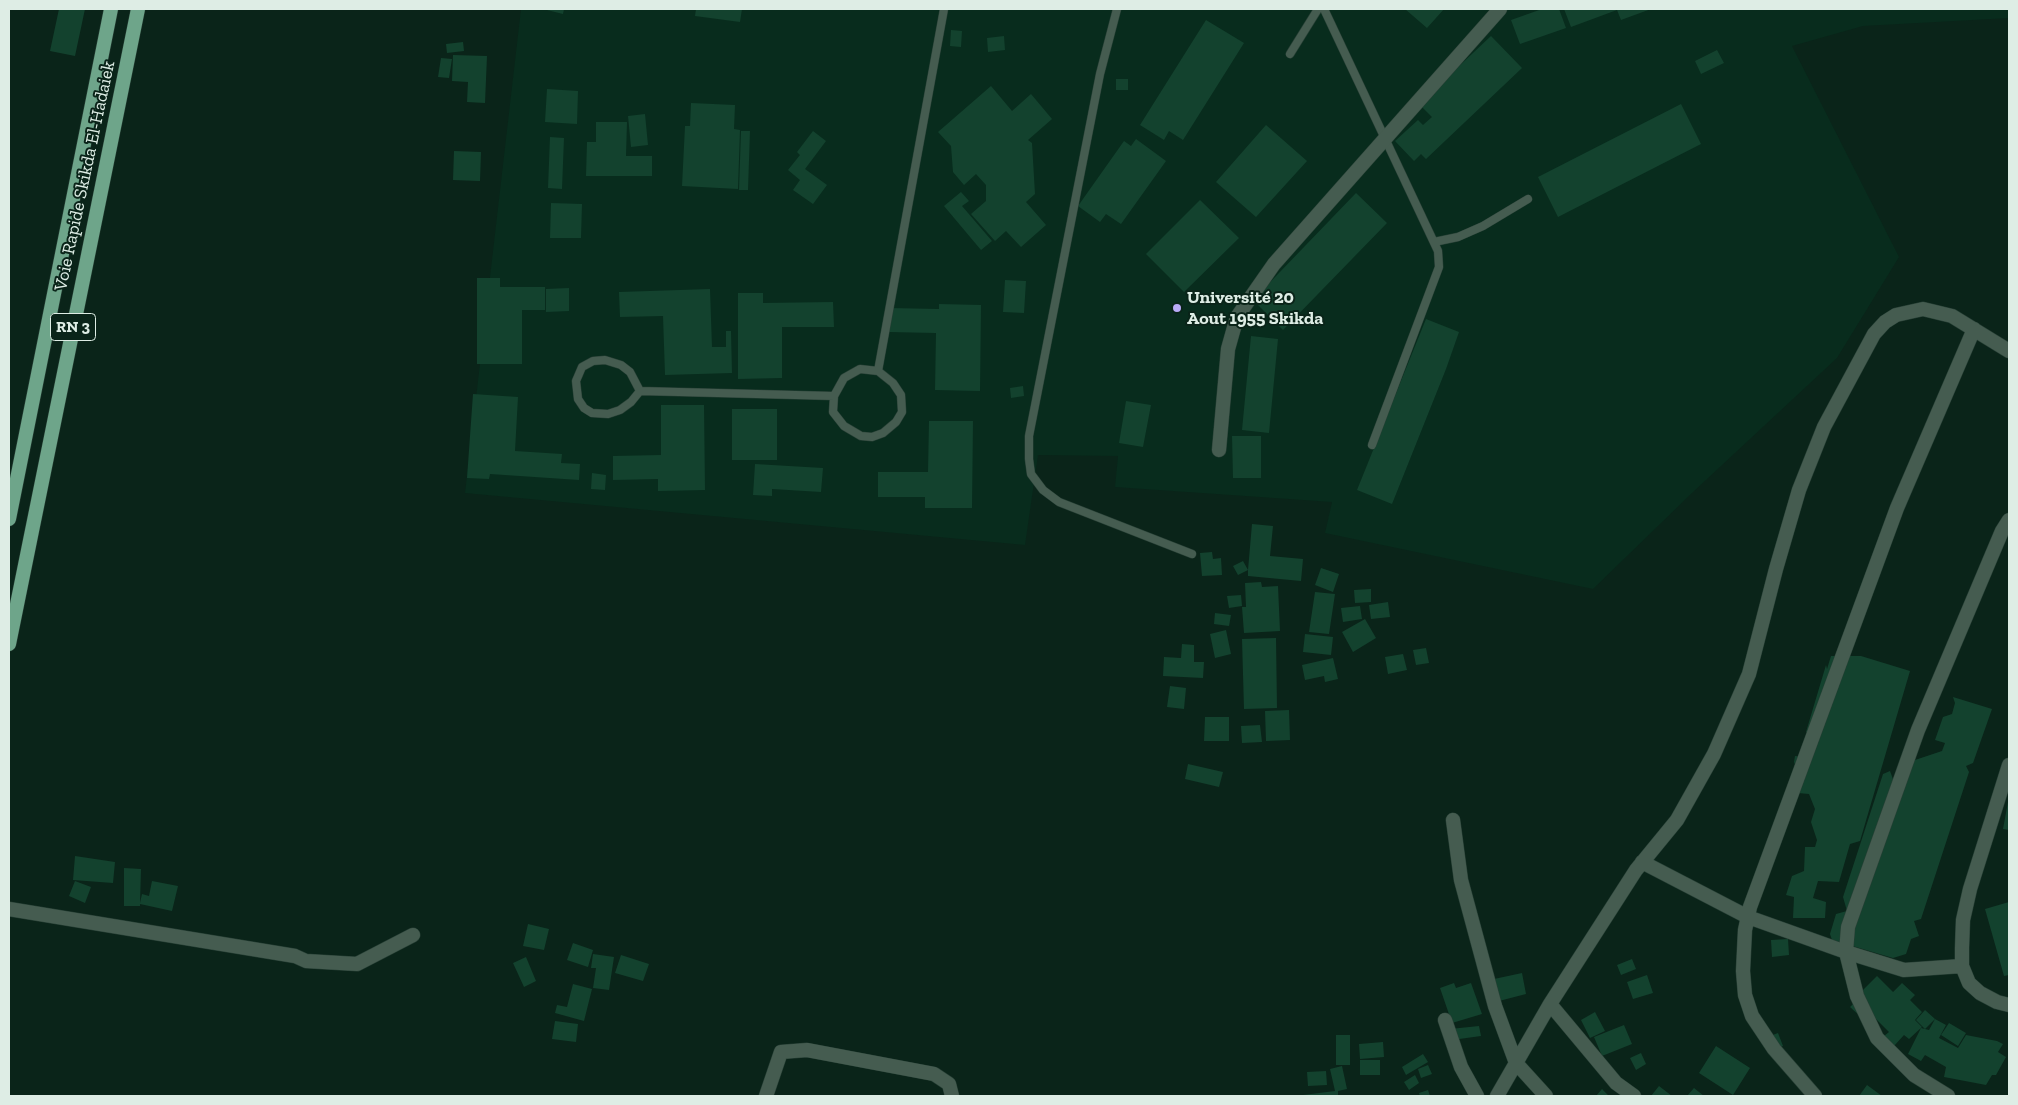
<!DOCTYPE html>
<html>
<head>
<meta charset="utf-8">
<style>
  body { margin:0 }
  #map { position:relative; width:2018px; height:1105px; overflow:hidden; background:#0a2419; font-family:"Zilla Slab",serif }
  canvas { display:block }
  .frame { position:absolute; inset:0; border:10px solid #deede5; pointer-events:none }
</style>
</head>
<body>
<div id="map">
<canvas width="2018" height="1105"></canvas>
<div class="frame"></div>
</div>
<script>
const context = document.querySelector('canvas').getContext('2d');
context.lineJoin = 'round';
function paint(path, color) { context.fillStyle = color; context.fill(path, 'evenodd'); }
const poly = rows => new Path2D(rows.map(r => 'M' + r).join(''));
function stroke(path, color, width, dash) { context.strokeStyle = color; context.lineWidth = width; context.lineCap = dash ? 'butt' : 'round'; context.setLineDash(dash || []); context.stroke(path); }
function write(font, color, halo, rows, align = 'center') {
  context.font = font + ' "Zilla Slab",serif'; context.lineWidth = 4; context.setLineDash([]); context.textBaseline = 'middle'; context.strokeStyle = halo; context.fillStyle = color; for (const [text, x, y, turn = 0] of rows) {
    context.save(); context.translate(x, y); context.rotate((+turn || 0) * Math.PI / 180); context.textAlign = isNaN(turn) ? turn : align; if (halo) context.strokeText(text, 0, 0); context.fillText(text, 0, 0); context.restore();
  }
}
paint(poly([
  [521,9,2009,9,2009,18,1863,26,1792,46,1899,257,1837,358,1692,493,1593,589,1325,533,1332,502,1115,487,1118,456,1038,455,1025,545,465,493]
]), '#082c1d');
paint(poly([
  [59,9,85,9,75,56,50,51],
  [543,9,564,9,563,14],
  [696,9,742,9,740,22,695,16],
  [1405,9,1444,9,1427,28],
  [1542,9,1559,9,1566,28,1520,44,1511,20],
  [1564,9,1651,9,1621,20,1617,10,1571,27],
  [1206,20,1244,43,1183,140,1169,131,1164,140,1140,125],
  [951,30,962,31,961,47,950,46],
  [1004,36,1005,50,988,52,987,38],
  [1491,36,1522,68,1426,159,1421,154,1414,161,1395,141,1418,120,1423,125,1432,117,1419,104],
  [463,42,464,51,447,53,446,44],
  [1717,50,1724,63,1701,74,1695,61],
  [453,55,487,56,485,103,467,102,468,82,452,81],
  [441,58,452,59,449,78,438,77],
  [1116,79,1128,79,1128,90,1116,90],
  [991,86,1012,111,1031,94,1052,119,1028,140,1032,143,1035,194,1026,202,1046,225,1021,247,1006,231,995,241,971,214,986,201,986,185,976,174,964,185,953,172,951,146,938,132],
  [547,89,578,91,577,124,545,122],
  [691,103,735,105,734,129,740,130,738,189,682,186,685,126,690,126],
  [1681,104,1701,144,1558,217,1538,177],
  [645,114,648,145,631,147,628,116],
  [596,122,627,122,626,156,652,156,652,176,586,176,587,142,596,142],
  [1266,125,1307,161,1256,217,1216,182],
  [741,131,750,131,748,190,739,190],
  [813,131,826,141,805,169,827,185,813,204,793,190,800,180,788,170,800,155,797,152],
  [550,137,564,138,562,189,548,188],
  [1136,139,1166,161,1121,224,1106,214,1100,222,1078,206,1124,141,1131,146],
  [454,151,481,152,480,181,453,180],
  [961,192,969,201,962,206,992,241,981,250,944,206],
  [1356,193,1387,223,1283,330,1253,300],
  [1200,200,1239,238,1184,292,1146,254],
  [551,203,582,204,581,238,550,238],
  [477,278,500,278,500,287,545,287,545,310,522,310,522,364,477,364],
  [1005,280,1026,281,1024,313,1003,312],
  [569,288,569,311,546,312,546,289],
  [710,289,712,347,726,347,726,331,731,331,732,373,665,375,663,316,620,317,619,292],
  [738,293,763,293,763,303,833,302,834,327,782,327,782,378,738,379],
  [939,304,981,305,980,391,935,390,936,333,889,332,889,308,939,309],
  [1426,319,1459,332,1446,369,1392,504,1357,490],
  [1251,336,1278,339,1269,433,1242,430],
  [1023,386,1024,396,1011,398,1010,388],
  [473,394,518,397,515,451,562,454,561,463,580,464,579,480,490,474,489,479,467,478],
  [1126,401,1151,405,1143,447,1119,443],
  [661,405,704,405,705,490,658,491,658,479,613,480,613,456,661,455],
  [732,409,777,409,777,460,732,460],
  [929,421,973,421,972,508,925,508,925,497,878,497,878,472,928,472],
  [1232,436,1261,436,1261,478,1233,478],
  [755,464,823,468,821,492,772,489,772,496,753,495],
  [592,473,606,475,605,490,591,489],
  [1252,524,1273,526,1270,556,1303,559,1301,581,1248,576,1248,570,1238,575,1233,566,1243,561,1248,570],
  [1212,552,1213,559,1221,558,1222,575,1202,576,1200,553],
  [1321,568,1339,574,1333,592,1315,585],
  [1261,582,1262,587,1278,586,1280,631,1244,633,1242,607,1246,607,1245,583],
  [1371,589,1371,602,1355,603,1354,590],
  [1315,592,1335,594,1329,634,1309,632],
  [1241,595,1242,606,1229,608,1227,596],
  [1388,602,1390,617,1371,619,1369,605],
  [1360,606,1362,619,1343,622,1341,608],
  [1215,613,1231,615,1229,626,1214,624],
  [1365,619,1376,638,1353,652,1342,632],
  [1226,630,1231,654,1215,658,1210,634],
  [1305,634,1333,637,1331,655,1303,652],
  [1276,638,1277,708,1244,709,1242,639],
  [1182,644,1194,645,1194,662,1204,662,1203,678,1163,676,1164,657,1181,658],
  [1426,648,1429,663,1416,665,1413,650],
  [1403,654,1407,670,1388,674,1385,657],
  [1831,656,1861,656,1910,671,1860,841,1850,844,1839,882,1818,881,1813,898,1826,902,1825,918,1793,918,1794,897,1786,895,1792,876,1804,871,1805,847,1815,847,1817,840,1811,822,1815,809,1809,794,1798,793,1801,781,1794,762,1795,756,1807,757,1814,735,1806,732,1826,665,1827,669],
  [1333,658,1338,679,1325,682,1324,676,1305,680,1302,665],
  [1170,686,1186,688,1184,709,1167,707],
  [1953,697,1992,709,1973,763,1966,766,1969,772,1921,919,1914,921,1919,936,1911,939,1906,954,1893,958,1832,940,1830,934,1836,914,1847,911,1843,897,1883,774,1890,771,1894,782,1900,765,1942,751,1945,743,1935,740,1943,717,1952,714,1955,703],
  [1289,710,1290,740,1266,741,1265,711],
  [1205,717,1229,717,1229,741,1204,741],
  [1260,725,1262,742,1242,743,1241,726],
  [1188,764,1223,772,1219,787,1185,779],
  [2008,802,2009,802,2009,830,2003,829],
  [75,856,115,862,113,883,73,880],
  [124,868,141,869,140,903,142,894,149,896,152,881,178,886,172,911,140,904,140,906,124,906],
  [75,881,91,887,85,903,69,896],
  [2009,902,2009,975,2004,976,1985,909],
  [528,924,549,929,544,950,523,946],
  [1788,939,1789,955,1772,957,1771,940],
  [573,943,593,950,588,967,567,960],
  [593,954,614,957,609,990,593,988,596,968,591,968],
  [621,955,649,964,643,981,615,973],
  [526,957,536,981,524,987,513,963],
  [1632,959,1636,969,1621,975,1617,965],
  [1522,973,1526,994,1499,1001,1494,979],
  [1647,975,1653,993,1633,999,1627,982],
  [1877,976,1893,992,1902,983,1915,995,1910,1000,1922,1012,1915,1020,1922,1027,1909,1039,1904,1035,1894,1046,1884,1036,1889,1032,1867,1010,1861,1017,1850,1007,1859,998,1857,996],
  [1454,983,1456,988,1471,983,1482,1014,1452,1023,1440,988],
  [573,984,592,989,584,1021,555,1013,557,1005,567,1007],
  [1925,1010,1935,1019,1925,1029,1916,1020],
  [1595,1012,1605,1031,1590,1038,1581,1020],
  [1935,1019,1946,1025,1939,1038,1958,1048,1966,1035,1997,1041,2003,1044,1998,1052,2006,1057,1996,1075,1992,1075,1986,1085,1944,1077,1946,1067,1925,1055,1921,1061,1908,1054,1921,1028,1929,1030],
  [555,1021,578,1024,576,1042,552,1039],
  [1949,1023,1966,1033,1958,1046,1941,1035],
  [1624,1025,1632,1044,1602,1056,1594,1037],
  [1479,1026,1481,1036,1452,1040,1450,1029],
  [1778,1033,1783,1046,1771,1052,1765,1038],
  [1336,1035,1350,1035,1350,1065,1336,1065],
  [1383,1042,1384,1057,1360,1059,1359,1044],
  [1716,1046,1750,1068,1733,1095,1699,1073],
  [1641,1053,1646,1064,1636,1070,1630,1058],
  [1423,1054,1428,1062,1406,1075,1402,1067],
  [1360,1060,1380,1060,1380,1075,1360,1075],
  [1428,1065,1432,1074,1421,1078,1418,1069],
  [1342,1066,1347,1089,1338,1091,1338,1096,1295,1096,1335,1091,1330,1069],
  [1326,1071,1327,1085,1308,1086,1307,1072],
  [1415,1075,1419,1083,1409,1090,1404,1082],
  [1867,1085,1882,1096,1859,1096],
  [1659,1086,1672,1096,1651,1096],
  [1694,1088,1704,1096,1687,1096],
  [1602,1089,1609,1096,1596,1096],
  [1428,1090,1430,1096,1420,1096,1419,1093]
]), '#13422e');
const service = poly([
  [1117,9,1100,74,1029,436,1029,459,1031,474,1043,490,1059,502,1192,554],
  [1324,9,1438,251,1439,267,1372,445],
  [1290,54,1318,9],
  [1434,242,1458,237,1483,226,1528,199],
  [878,371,860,369,844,378,834,396,833,412,844,426,861,436,872,437,883,433,896,422,902,412,901,395,893,383,878,371,944,9],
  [640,391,630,372,621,365,605,360,593,361,582,367,576,381,578,399,584,408,592,413,608,414,620,410,631,402,640,391,834,396]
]);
const minor = poly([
  [1219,450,1228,349,1237,317,1274,264,1500,9],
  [2009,765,1970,889,1963,920,1962,948,1962,966,1969,983,1980,993,1997,1002,2009,1005],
  [1453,820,1461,880,1495,1006,1516,1063,1546,1096],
  [1642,862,1748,917,1846,952,1904,970,1962,966],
  [9,909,295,956,306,961,357,964,413,935],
  [1550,1004,1616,1083,1634,1096],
  [1445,1020,1461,1067,1477,1096],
  [766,1096,781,1052,807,1050,934,1074,949,1084,952,1096],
  [1497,1096,1550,1004,1636,870,1677,820,1714,754,1749,674,1776,569,1799,490,1824,427,1874,334,1885,322,1896,315,1923,309,1952,316,2009,351],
  [1815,1096,1774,1049,1752,1016,1745,995,1743,971,1745,930,1750,907,1897,508,1974,329],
  [1948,1096,1914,1075,1877,1038,1857,996,1846,952,1848,927,1918,730,2002,531,2009,520]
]);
const trunk = poly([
  [9,519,111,9],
  [9,644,138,9]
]);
stroke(service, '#284036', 9);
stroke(minor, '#284036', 15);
stroke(trunk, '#284036', 15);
stroke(service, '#455c50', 8);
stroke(minor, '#455c50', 14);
stroke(trunk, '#6ea58a', 14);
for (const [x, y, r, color] of [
  [1177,308,5,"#b9abf7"]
]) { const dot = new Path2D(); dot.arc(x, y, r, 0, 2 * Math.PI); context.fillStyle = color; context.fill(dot); stroke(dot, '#0a2419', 2); }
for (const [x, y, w] of [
  [73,327,45]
]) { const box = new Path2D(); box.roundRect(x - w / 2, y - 13.5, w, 27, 4); context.fillStyle = '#0a2419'; context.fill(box); stroke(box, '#deede5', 1); }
write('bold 16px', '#deede5', null, [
  ["RN 3",73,327]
]);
write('18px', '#deede5', '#0a2419', [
  ["Voie Rapide Skikda El-Hadaiek",85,176,-78]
]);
write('bold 18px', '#deede5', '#0a2419', [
  ["Université 20",1187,298],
  ["Aout 1955 Skikda",1187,319]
], 'left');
</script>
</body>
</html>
